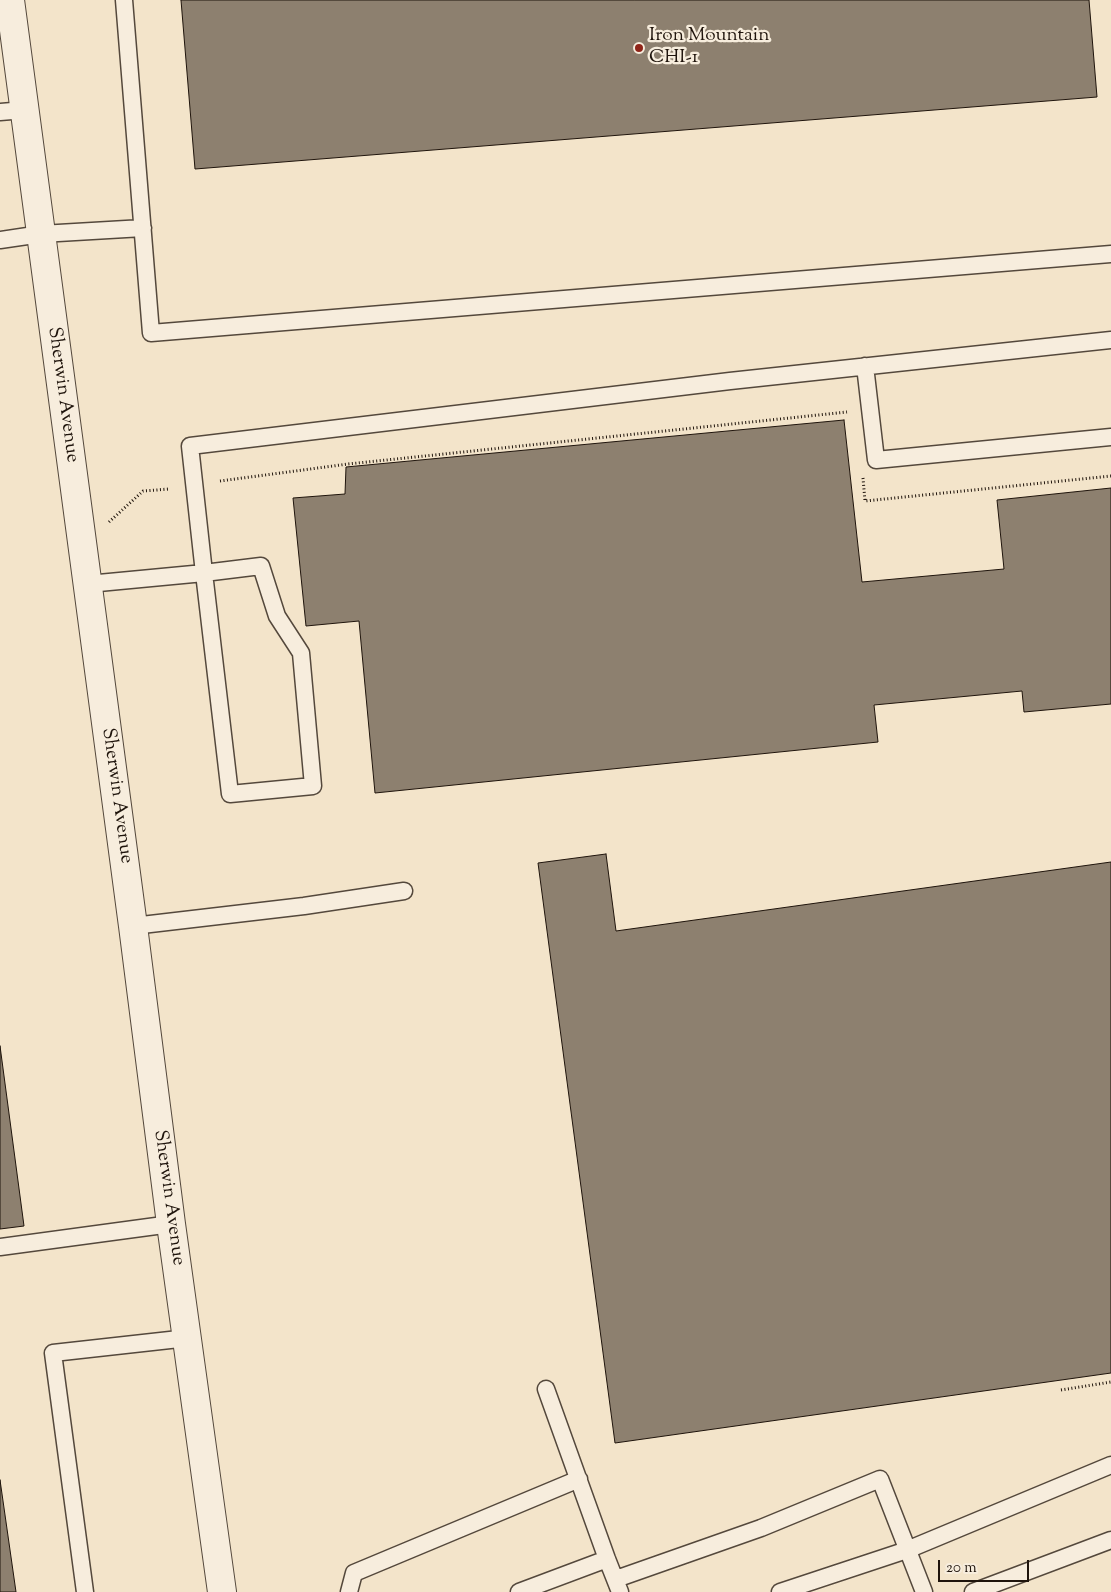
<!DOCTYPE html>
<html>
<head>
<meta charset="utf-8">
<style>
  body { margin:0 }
  #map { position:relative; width:1111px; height:1592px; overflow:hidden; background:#f3e4ca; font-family:"Sorts Mill Goudy",serif }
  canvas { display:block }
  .scale { position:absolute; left:938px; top:1560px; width:91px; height:22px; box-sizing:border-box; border:2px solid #1f140c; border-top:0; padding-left:6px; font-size:15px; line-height:18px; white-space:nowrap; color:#1f140c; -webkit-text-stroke:4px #f7eddd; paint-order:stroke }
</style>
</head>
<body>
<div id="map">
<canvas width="1111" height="1592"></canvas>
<div class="scale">20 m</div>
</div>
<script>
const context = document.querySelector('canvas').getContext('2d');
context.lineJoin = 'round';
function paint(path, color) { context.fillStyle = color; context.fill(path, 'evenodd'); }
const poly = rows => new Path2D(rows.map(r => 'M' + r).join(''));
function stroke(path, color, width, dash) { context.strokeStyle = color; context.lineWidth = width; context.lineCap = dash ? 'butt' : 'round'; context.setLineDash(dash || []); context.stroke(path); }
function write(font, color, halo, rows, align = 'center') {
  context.font = font + ' "Sorts Mill Goudy",serif'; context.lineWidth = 4.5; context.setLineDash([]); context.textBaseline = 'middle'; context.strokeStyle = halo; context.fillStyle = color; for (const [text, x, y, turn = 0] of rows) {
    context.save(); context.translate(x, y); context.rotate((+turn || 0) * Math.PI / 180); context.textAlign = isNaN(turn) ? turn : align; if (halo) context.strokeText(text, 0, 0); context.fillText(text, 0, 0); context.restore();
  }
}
const building = poly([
  [181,0,1089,0,1097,97,195,169,181,0],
  [844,420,862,582,1004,569,997,500,1111,488,1111,704,1024,712,1022,691,874,705,878,742,375,793,359,621,306,626,293,498,345,494,346,467,844,420],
  [606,854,616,931,1111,862,1111,1373,615,1443,538,863,606,854],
  [0,1046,24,1226,0,1229,0,1046],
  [0,1480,16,1592,0,1592,0,1480]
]);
paint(building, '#8d806f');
stroke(building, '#1f140c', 1);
const lane = poly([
  [124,0,151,333,1111,254],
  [0,112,24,110],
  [0,240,41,234,143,228],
  [865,366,876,460,1111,437],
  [261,566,277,616,301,653,313,786,230,794,204,573,261,566],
  [88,584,204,573,190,446,730,381,1111,340],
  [133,926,304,906,404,891],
  [0,1247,171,1224],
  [546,1389,607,1559,620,1592],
  [616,1579,761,1528,880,1479,924,1592],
  [85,1592,53,1353,188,1338],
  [349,1592,354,1573,579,1479],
  [519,1592,607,1559],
  [780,1592,907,1550,1111,1465],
  [973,1592,1111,1540]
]);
const street = poly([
  [10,0,133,926,171,1224,222,1592]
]);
stroke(lane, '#54483c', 19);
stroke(street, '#54483c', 30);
stroke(poly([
  [863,478,865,501,1111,476],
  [220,481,348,464,847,412],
  [109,522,143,491,169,489],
  [1061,1390,1111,1382]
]), '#1f140c', 3, [1, 2.5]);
stroke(lane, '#f7eddd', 16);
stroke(street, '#f7eddd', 28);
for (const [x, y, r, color] of [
  [639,48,5,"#8f2418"]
]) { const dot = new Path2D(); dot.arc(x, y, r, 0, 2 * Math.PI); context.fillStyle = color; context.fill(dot); stroke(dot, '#f7eddd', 2); }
write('19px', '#1f140c', '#f7eddd', [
  ["Iron Mountain",649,37],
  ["CHI-1",649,59]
], 'left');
write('19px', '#1f140c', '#f7eddd', [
  ["Sherwin Avenue",62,395,82],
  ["Sherwin Avenue",116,796,82],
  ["Sherwin Avenue",168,1198,82]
]);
</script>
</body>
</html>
